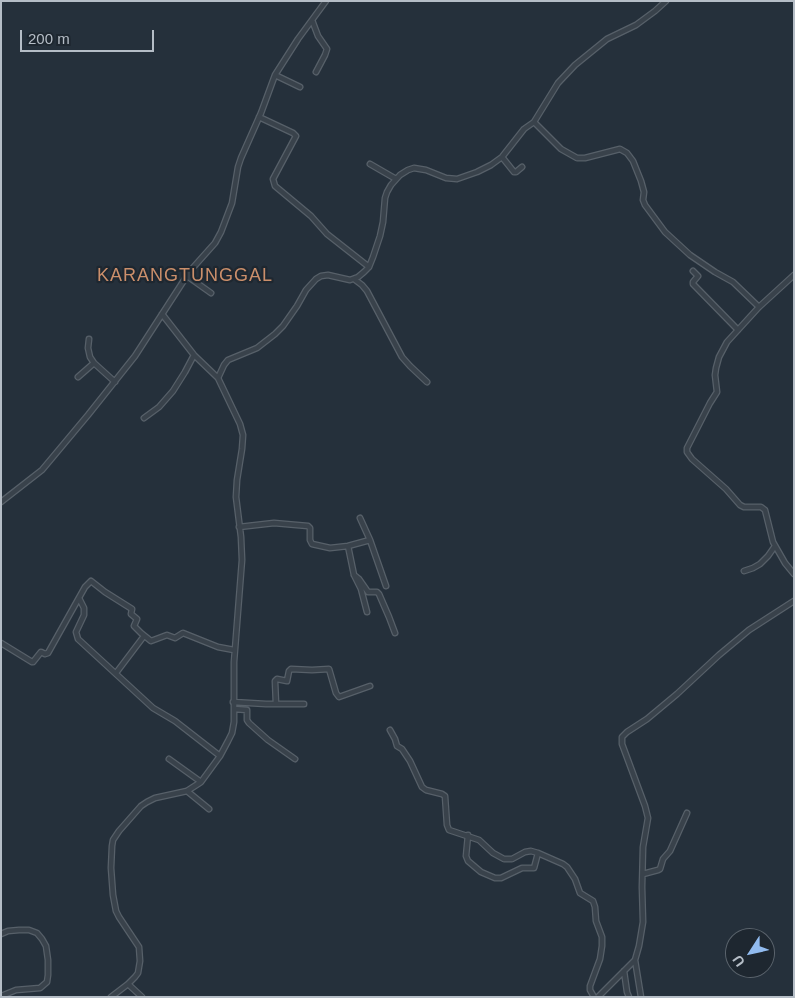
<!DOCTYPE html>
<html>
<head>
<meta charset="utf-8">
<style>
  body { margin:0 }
  #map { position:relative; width:795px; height:998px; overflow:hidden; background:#25303b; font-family:Helvetica,sans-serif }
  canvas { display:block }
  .frame { position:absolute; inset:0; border:2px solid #b5bdc6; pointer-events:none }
  .north { position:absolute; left:725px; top:928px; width:50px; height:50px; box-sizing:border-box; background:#1e2730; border:1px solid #5a636c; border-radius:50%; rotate:235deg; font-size:14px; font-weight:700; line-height:20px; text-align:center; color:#b5bdc6 }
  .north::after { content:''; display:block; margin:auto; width:18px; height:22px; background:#91bbef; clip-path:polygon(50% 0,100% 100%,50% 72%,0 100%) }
  .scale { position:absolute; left:20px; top:30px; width:134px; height:22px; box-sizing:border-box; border:2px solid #b5bdc6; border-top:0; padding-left:6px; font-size:15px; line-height:18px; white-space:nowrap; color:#b5bdc6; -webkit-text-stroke:4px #1e2730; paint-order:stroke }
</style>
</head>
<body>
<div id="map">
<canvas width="795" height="998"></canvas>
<div class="frame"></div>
<div class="north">U</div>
<div class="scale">200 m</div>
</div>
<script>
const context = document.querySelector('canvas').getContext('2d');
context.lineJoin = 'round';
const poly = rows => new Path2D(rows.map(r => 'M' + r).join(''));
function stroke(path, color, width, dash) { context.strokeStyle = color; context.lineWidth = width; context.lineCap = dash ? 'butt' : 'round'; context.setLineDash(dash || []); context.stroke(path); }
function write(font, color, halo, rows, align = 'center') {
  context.font = font + ' Helvetica,sans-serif'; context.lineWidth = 4.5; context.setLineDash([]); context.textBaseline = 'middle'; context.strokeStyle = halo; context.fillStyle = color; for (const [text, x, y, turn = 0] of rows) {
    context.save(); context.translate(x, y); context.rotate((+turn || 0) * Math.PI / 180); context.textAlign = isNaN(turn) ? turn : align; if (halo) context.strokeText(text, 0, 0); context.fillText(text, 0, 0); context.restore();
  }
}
const minor = poly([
  [312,20,318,36,327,49,325,55,316,72],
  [275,75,300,87],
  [259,117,293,133,296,136,273,179,275,186,311,216,327,234,369,267],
  [534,122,561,149,577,158,585,158,620,149,627,153,633,161,641,181,644,192,643,200,645,205,665,232,690,255,715,272,733,282,759,307],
  [502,157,514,172,516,172,522,167],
  [370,164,396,179],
  [693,271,698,276,693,282,693,284,738,330],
  [794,275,759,307,727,342,719,357,716,368,715,375,717,392,710,403,687,448,687,452,692,459,726,489,740,505,744,507,761,507,765,510,773,542,785,563,794,574],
  [187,276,211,293],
  [354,279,362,285,367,291,402,357,410,366,427,382],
  [89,339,88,348,90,357,94,363,115,382],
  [78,377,94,363],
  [218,378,224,365,228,360,257,348,275,334,283,326,297,306,306,290,316,279,321,276,328,275,350,280,358,277,364,272,369,267,373,257,380,236,383,222,385,198,387,192,391,185,400,175,408,170,414,168,426,170,446,178,457,179,477,172,491,165,502,157,524,129,534,122,558,83,575,65,607,39,636,25,655,11,666,1],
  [144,418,159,407,173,391,185,372,194,355],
  [1,502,42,470,88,415,135,356,190,271,215,243,221,232,232,203,238,167,241,158,261,113,275,75,298,39,326,1],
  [360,518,370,540,386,586],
  [239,527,274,523,308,526,310,528,310,540,312,544,330,548,348,546,370,540],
  [348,546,354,575,361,589,367,612],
  [744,571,753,568,760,564,768,556,775,546],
  [354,575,359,579,368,592,377,592,379,594,389,617,395,633],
  [79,598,84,608,84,615,76,632,78,639,153,708,175,721,220,756],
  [1,643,32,662,33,662,41,652,45,654,48,653,85,587,91,581,105,592,132,609,131,614,137,619,134,626,141,633,151,641,167,635,175,638,183,633,218,647,234,650],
  [116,673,144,636],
  [233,702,266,704,304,704],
  [276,704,275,681,277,679,287,681,289,671,291,669,312,670,329,669,336,693,339,697,370,686],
  [234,709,247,710,247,720,249,723,268,740,295,759],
  [390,730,395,739,397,746,402,749,410,761,422,787,426,790,442,794,445,796,447,825,449,830,479,840,493,853,504,859,512,859,525,852,531,851,538,853,563,864,567,867,575,879,580,893,593,901,595,907,596,921,602,937,602,946,600,959,590,986,590,990,594,997],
  [169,759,201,782],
  [187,791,209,809],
  [468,835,466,856,468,861,481,872,495,878,501,878,522,868,534,868,538,853],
  [643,874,658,870,660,869,663,859,670,851,687,813],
  [1,934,8,931,19,930,29,930,37,933,42,939,46,946,48,960,48,975,47,982,40,988,16,990,1,996],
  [635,960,641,997],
  [624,971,627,992,629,997],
  [128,984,142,997],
  [111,997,128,984,135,977,138,973,140,961,139,947,119,917,116,911,113,895,111,868,112,846,113,840,119,831,141,806,147,802,155,798,187,791,201,782,220,756,228,741,232,733,234,722,234,662,242,560,241,537,236,497,237,480,242,449,243,435,240,424,218,378,194,355,162,314],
  [598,997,635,960,639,946,643,922,642,887,643,847,648,818,645,806,622,744,622,737,627,732,647,719,677,694,719,655,749,630,794,601]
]);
stroke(minor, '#576069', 7);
stroke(minor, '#39424b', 4.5);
context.letterSpacing = '1px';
write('18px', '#cb8f6b', '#1e2730', [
  ["KARANGTUNGGAL",185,276]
]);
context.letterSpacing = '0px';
</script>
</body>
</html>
